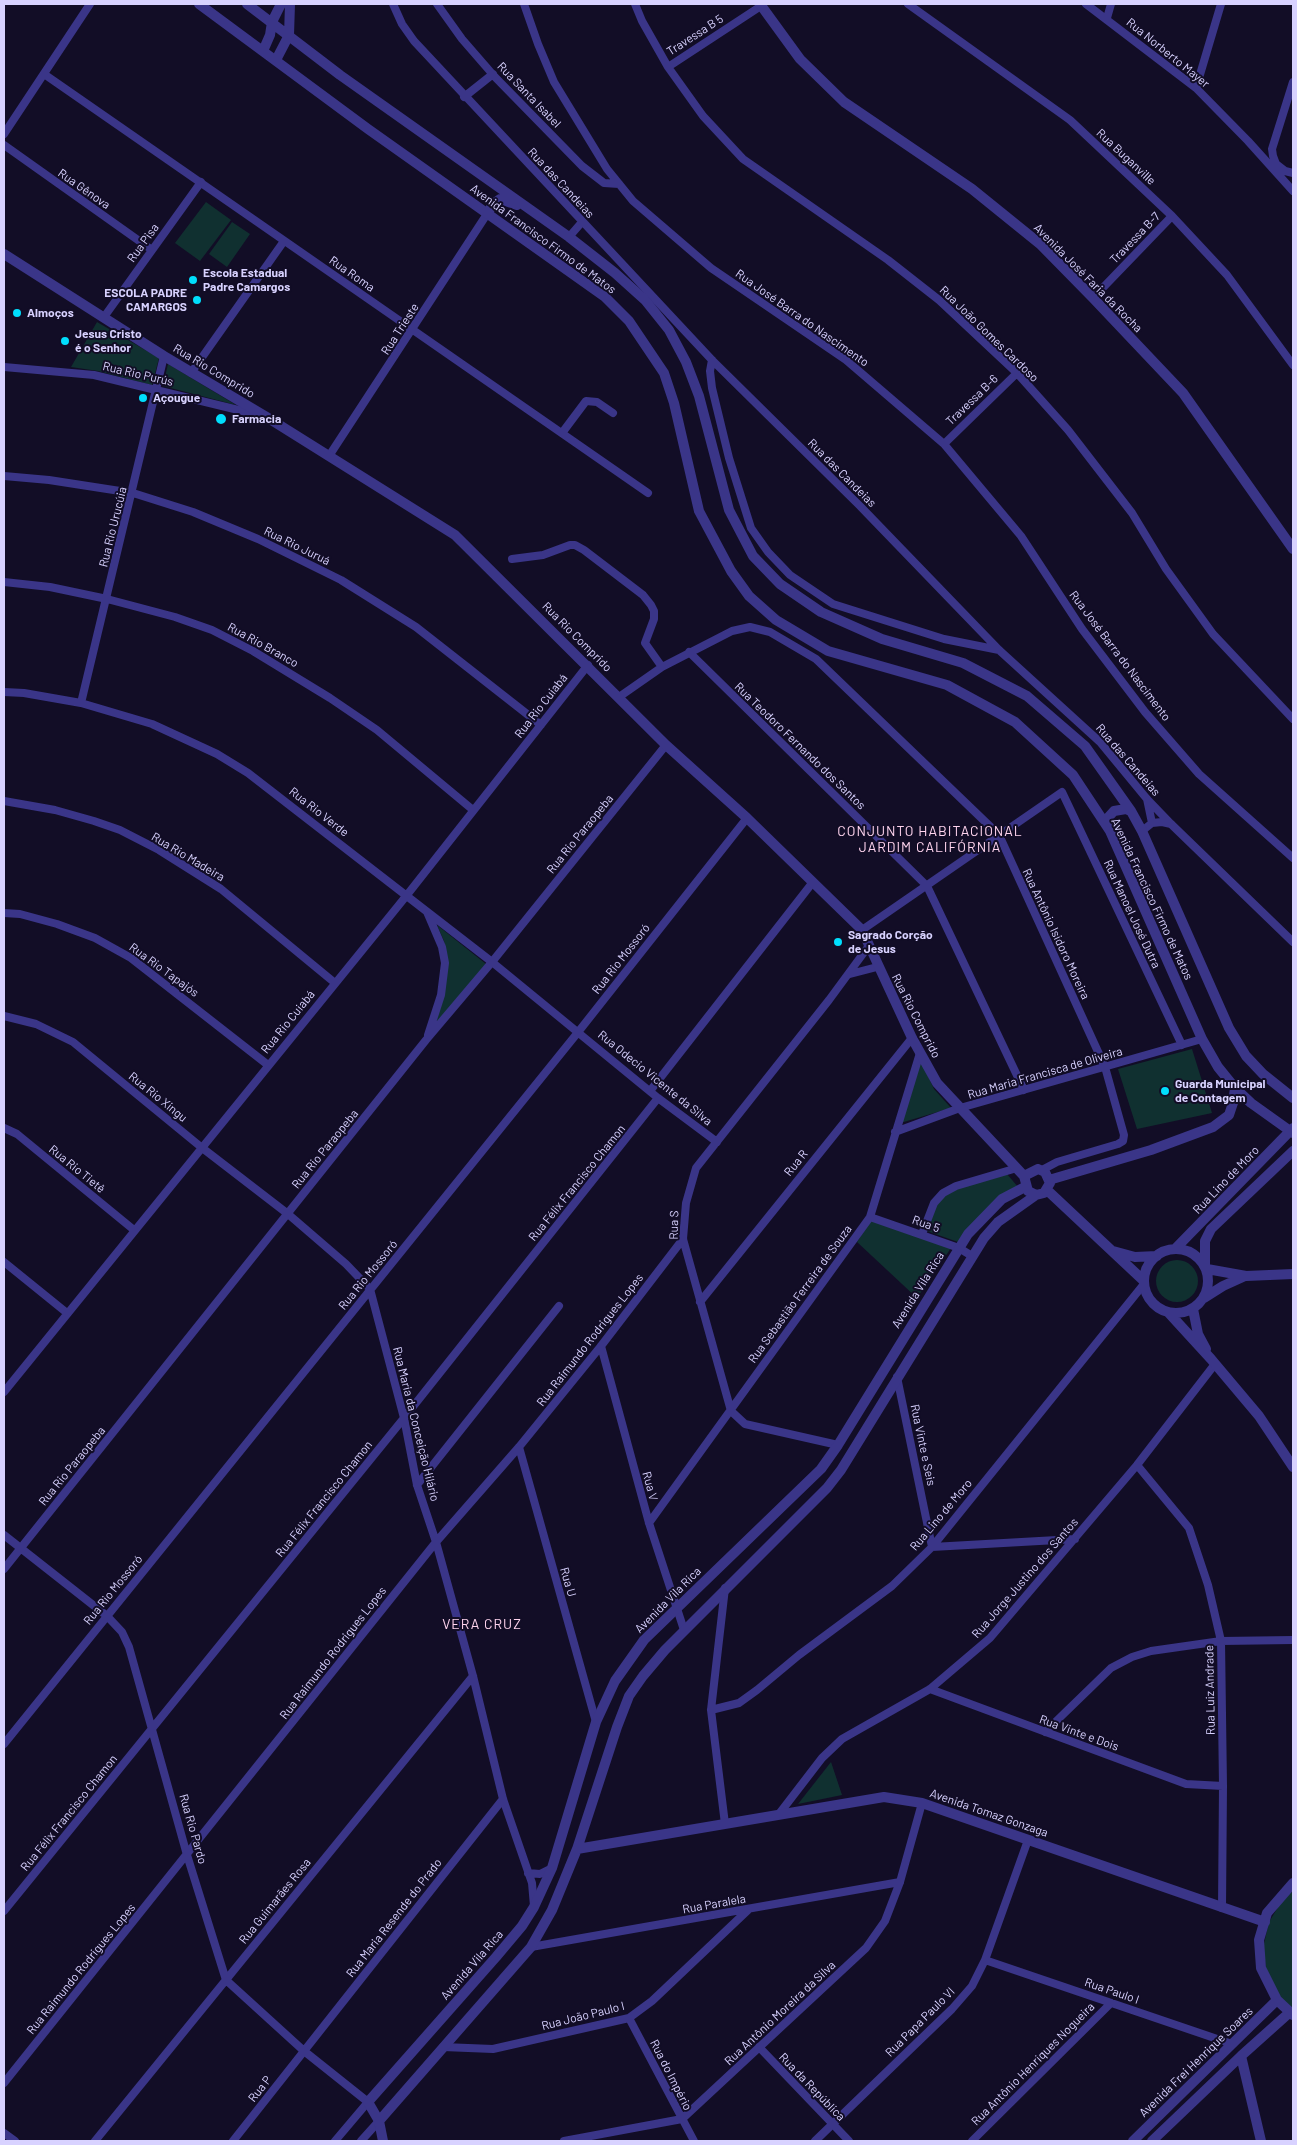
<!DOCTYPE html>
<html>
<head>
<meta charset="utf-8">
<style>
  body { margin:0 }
  #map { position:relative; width:1297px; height:2145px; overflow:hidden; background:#120d26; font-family:Barlow,sans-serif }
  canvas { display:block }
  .frame { position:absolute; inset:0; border:5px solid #d8d2ff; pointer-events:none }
</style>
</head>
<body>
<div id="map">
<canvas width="1297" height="2145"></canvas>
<div class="frame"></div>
</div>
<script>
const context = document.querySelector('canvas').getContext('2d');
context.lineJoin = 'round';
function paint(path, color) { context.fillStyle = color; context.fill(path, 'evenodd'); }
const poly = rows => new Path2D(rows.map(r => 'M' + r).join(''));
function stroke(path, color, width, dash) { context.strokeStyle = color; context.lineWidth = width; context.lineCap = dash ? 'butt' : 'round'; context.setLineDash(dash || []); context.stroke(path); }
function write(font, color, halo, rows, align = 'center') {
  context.font = font + ' Barlow,sans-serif'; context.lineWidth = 4; context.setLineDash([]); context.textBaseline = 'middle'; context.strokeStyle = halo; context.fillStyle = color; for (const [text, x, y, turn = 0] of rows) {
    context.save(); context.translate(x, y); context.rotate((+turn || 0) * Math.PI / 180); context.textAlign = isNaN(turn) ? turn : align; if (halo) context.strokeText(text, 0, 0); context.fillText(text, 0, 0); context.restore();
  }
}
paint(poly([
  [206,202,231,220,200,261,175,243],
  [232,222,250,234,227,267,209,254],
  [97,322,159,358,152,385,98,371,71,367],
  [168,364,236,405,163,386],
  [437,925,486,964,435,1027,448,968,444,941],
  [1192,1049,1212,1113,1137,1129,1118,1069],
  [920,1059,934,1089,951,1108,897,1124],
  [1007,1174,1018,1187,958,1242,927,1231,941,1193],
  [871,1220,951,1248,917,1298,857,1242],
  '1156 1281a21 21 0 1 1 42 0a21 21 0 1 1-42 0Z',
  [831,1762,842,1795,798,1804],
  [1293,1891,1293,2010,1280,1998,1267,1974,1263,1948,1269,1922,1283,1899]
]), '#103030');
stroke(poly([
  [393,4,402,24,414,41,712,360,860,506,999,650,1100,742,1147,799,1171,824,1293,942],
  [437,4,462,39,495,77,582,166,604,183,619,184],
  [524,4,538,44,554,82,607,169,633,201,711,268,846,360,944,444,1021,536,1082,629,1145,712,1199,774,1293,858],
  [635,4,642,21,668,67,703,116,743,159,888,260,939,300,1017,373,1068,430,1132,513,1166,569,1213,634,1293,719],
  [908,4,1070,120,1172,216,1227,275,1293,365],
  [1086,4,1196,88,1248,141,1293,191],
  [1107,18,1111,4],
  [668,67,761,6],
  [44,74,648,493],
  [1293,82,1272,149,1273,156,1276,164,1285,171,1293,173],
  [1196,88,1221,4],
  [464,97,493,74],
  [4,134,90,4],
  [4,145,152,250],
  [569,237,582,222],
  [1093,298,1172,216],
  [104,317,201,182],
  [712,360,710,371,712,388,729,458,751,528,768,552,790,575,833,604,944,639,999,650],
  [4,367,94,375,259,415],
  [191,373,284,241],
  [562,433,586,401,597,402,613,413],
  [944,444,1017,373],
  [329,456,487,214],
  [4,476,49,480,133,493,193,512,258,539,341,580,416,627,541,725],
  [512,559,543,555,570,545,575,545,584,550,643,595,651,605,654,611,654,619,645,643,662,667],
  [4,582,50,587,107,599,175,617,212,630,253,651,330,698,377,730,473,810],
  [689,652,927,886,1024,1090],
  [4,692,24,693,81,703,152,724,217,754,248,773,492,962,658,1098,717,1142],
  [619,697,662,667,732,631,750,627,770,632,816,659,999,835,1105,1067,1124,1135,1123,1141,1118,1144,1057,1162,1042,1170],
  [81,703,164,356],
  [1147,799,1152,823],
  [4,801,55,810,94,821,120,830,159,850,221,889,335,983],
  [1142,831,1152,823,1162,822,1171,824],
  [427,912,442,947,445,963,441,995,428,1035],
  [4,913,20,914,57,924,95,938,131,958,268,1065],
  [862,930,1062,792,1182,1045],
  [850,974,877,967],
  [4,1016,36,1024,73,1042,201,1147,288,1214,346,1264,370,1289,404,1418,417,1485,436,1542,473,1676,503,1799,532,1883,534,1906],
  [650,1091,813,882],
  [4,1128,17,1134,134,1230],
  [895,1132,960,1108,1202,1039],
  [870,1217,959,1248,972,1256],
  [922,1234,934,1203,943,1193,956,1186,1017,1168],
  [4,1262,67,1313],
  [700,1302,912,1038],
  [601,1346,649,1523,684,1630],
  [897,1377,932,1547],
  [4,1392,407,895,588,665],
  [838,1445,745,1424,731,1411,683,1239,686,1203,696,1168,829,1000,868,947],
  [519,1447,596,1722],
  [1137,1465,1189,1528,1208,1585,1221,1641,1223,1786,1222,1908],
  [417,1485,559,1306],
  [649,1523,870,1217,920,1053],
  [4,1535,107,1616,122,1632,129,1647,187,1855,226,1980,304,2051,368,2102,335,2141],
  [932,1547,1075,1539],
  [4,1569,426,1040,492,962,666,745],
  [725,1588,711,1710,725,1824],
  [930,1689,1186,1784,1223,1786],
  [711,1710,739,1703,757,1690,799,1655,892,1586,932,1547,1144,1284],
  [1045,1732,1111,1668,1132,1657,1151,1651,1221,1641,1293,1640],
  [4,1744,579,1031,747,818],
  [779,1814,822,1758,842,1739,930,1689,990,1638,1137,1465,1215,1364],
  [528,1873,540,1874,552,1868],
  [4,1911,404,1418,658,1098],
  [531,1947,900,1882],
  [985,1960,1232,2044],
  [629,2018,694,2141],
  [443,2047,493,2049,629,2018,652,2001,748,1910],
  [759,2047,849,2141],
  [4,2083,436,1542,519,1447,601,1346,683,1239],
  [4,2133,15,2141],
  [95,2141,473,1676],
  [233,2141,503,1799],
  [361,2141,379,2121],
  [564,2141,682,2119,866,1948,885,1921,900,1882,922,1803],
  [815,2141,952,2009,972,1986,985,1960,1028,1840],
  [972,2141,1111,2003]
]), '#3a3588', 8);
stroke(poly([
  [199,4,368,129,605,297,629,321,664,373,674,403,699,511,731,571,749,596,776,620,828,651,947,685,1015,722,1073,775,1110,831,1202,1039,1218,1067,1235,1088,1251,1103,1293,1133],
  [247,4,340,75,569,237,615,273,645,300,669,330,686,362,699,396,729,510,753,556,780,584,821,612,882,639,963,663,1027,696,1085,746,1131,811,1142,831,1229,1028,1246,1056,1263,1074,1293,1098],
  [760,4,800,59,844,102,972,189,1040,244,1093,298,1183,393,1293,549],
  [263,51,270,35,272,22,281,4],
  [276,60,289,35,290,4],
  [487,214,493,204,500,199,517,205],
  [4,254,164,356,265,416,455,535,666,745,747,818,862,930,912,1038,937,1083,1024,1176],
  [1104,822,1114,811,1126,809,1131,811],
  [1038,1169,1045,1172,1050,1183,1044,1193,1036,1195,1028,1191,1024,1176,1038,1169],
  [1049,1180,1151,1150,1213,1127,1229,1115,1233,1103,1235,1088],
  [1047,1190,1144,1281],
  '1144 1281a32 32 0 1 1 64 0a32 32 0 1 1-64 0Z',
  [1175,1249,1293,1128],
  [1113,1251,1135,1257,1157,1256],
  [1205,1266,1205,1241,1211,1229,1293,1151],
  [1207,1269,1246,1276,1293,1274],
  [1204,1298,1223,1286,1245,1276],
  [1193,1309,1198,1334,1206,1349],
  [1168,1312,1211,1359,1259,1416,1293,1467],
  [577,1849,884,1797,922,1803,1265,1922],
  [1293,1883,1267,1913,1259,1940,1261,1968,1277,2000,1293,2015],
  [1241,2056,1261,2141],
  [379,2121,531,1947,552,1910,577,1849,617,1727,629,1696,643,1676,665,1650,827,1488,841,1470,984,1238,998,1222,1036,1195],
  [383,2141,379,2121,368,2102,496,1957,522,1926,534,1907,552,1868,596,1722,615,1681,644,1640,821,1469,838,1445,968,1234,1002,1199,1025,1187],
  [1133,2141,1277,2000],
  [1152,2141,1241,2056,1289,2013]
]), '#3a3588', 10);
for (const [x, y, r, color] of [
  [193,280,5,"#00defd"],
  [197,300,5,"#00defd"],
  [17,313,5,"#00defd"],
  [65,341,5,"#00defd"],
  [143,398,5,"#00defd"],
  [221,419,6,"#00defd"],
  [838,942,5,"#00defd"],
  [1165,1091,5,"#00defd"]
]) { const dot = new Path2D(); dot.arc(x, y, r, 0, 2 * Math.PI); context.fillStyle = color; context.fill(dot); stroke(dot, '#120d26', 2); }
write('12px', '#d8d2ff', '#120d26', [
  ["Travessa B 5",695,35,-33],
  ["Rua Norberto Mayer",1168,53,39],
  ["Rua Santa Isabel",529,95,46],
  ["Rua Buganville",1126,157,43],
  ["Rua das Candeias",561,183,47],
  ["Rua Gênova",84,189,35],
  ["Travessa B-7",1135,238,-46],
  ["Avenida Francisco Firmo de Matos",543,239,36],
  ["Rua Pisa",143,243,-54],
  ["Rua Roma",352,274,35],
  ["Avenida José Faria da Rocha",1088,278,45],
  ["Rua José Barra do Nascimento",802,318,35],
  ["Rua Trieste",400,329,-57],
  ["Rua João Gomes Cardoso",989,334,44],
  ["Rua Rio Comprido",214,371,31],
  ["Rua Rio Purús",138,374,13],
  ["Travessa B-6",972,400,-44],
  ["Rua das Candeias",842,473,45],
  ["Rua Rio Urucúia",113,527,-76],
  ["Rua Rio Juruá",297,546,26],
  ["Rua Rio Comprido",577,637,45],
  ["Rua Rio Branco",263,645,29],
  ["Rua José Barra do Nascimento",1120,656,53],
  ["Rua Rio Cuiabá",541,706,-52],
  ["Rua Teodoro Fernando dos Santos",800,746,44],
  ["Rua das Candeias",1128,760,49],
  ["Rua Rio Verde",319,812,38],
  ["Rua Rio Paraopeba",580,834,-51],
  ["Rua Rio Madeira",188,857,31],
  ["Avenida Francisco Firmo de Matos",1152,899,65],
  ["Rua Manoel José Dutra",1132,914,65],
  ["Rua Antônio Isidoro Moreira",1056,934,65],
  ["Rua Rio Mossoró",621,959,-52],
  ["Rua Rio Tapajós",164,970,36],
  ["Rua Rio Comprido",916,1016,63],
  ["Rua Rio Cuiabá",288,1022,-51],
  ["Rua Maria Francisca de Oliveira",1045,1073,-16],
  ["Rua Odecio Vicente da Silva",655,1078,39],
  ["Rua Rio Xingu",158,1097,39],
  ["Rua Rio Paraopeba",325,1149,-51],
  ["Rua R",796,1163,-51],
  ["Rua Rio Tietê",77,1169,39],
  ["Rua Lino de Moro",1226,1180,-46],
  ["Rua Félix Francisco Chamon",577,1183,-51],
  ["Rua 5",926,1224,20],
  ["Rua S",674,1225,-89],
  ["Rua Rio Mossoró",368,1275,-51],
  ["Avenida Vila Rica",918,1290,-58],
  ["Rua Sebastião Ferreira de Souza",800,1294,-54],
  ["Rua Raimundo Rodrigues Lopes",590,1340,-52],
  ["Rua Maria da Conceição Hilário",416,1424,76],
  ["Rua Vinte e Seis",923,1445,78],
  ["Rua Rio Paraopeba",72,1466,-51],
  ["Rua V",650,1486,75],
  ["Rua Félix Francisco Chamon",324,1499,-51],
  ["Rua Lino de Moro",941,1515,-50],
  ["Rua Jorge Justino dos Santos",1025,1578,-49],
  ["Rua U",568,1582,74],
  ["Rua Rio Mossoró",113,1590,-51],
  ["Avenida Vila Rica",668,1600,-45],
  ["Rua Raimundo Rodrigues Lopes",333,1653,-52],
  ["Rua Luiz Andrade",1210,1690,-91],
  ["Rua Vinte e Dois",1079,1733,20],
  ["Rua Félix Francisco Chamon",69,1813,-51],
  ["Avenida Tomaz Gonzaga",989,1813,19],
  ["Rua Rio Pardo",193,1829,74],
  ["Rua Guimarães Rosa",275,1901,-51],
  ["Rua Paralela",714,1904,-10],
  ["Rua Maria Resende do Prado",394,1918,-52],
  ["Avenida Vila Rica",472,1965,-49],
  ["Rua Raimundo Rodrigues Lopes",81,1969,-51],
  ["Rua Paulo I",1112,1991,19],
  ["Rua Antônio Moreira da Silva",780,2013,-43],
  ["Rua João Paulo I",583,2016,-14],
  ["Rua Papa Paulo VI",920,2022,-45],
  ["Avenida Frei Henrique Soares",1196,2062,-44],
  ["Rua Antônio Henriques Nogueira",1033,2064,-45],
  ["Rua do Império",671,2075,63],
  ["Rua da República",812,2087,46],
  ["Rua P",260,2089,-52]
]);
write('bold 12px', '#d8d2ff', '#120d26', [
  ["Escola Estadual",203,273],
  ["Padre Camargos",203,287],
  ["ESCOLA PADRE",187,293,"right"],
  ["CAMARGOS",187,307,"right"],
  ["Almoços",27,313],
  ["Jesus Cristo",75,334],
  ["é o Senhor",75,348],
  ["Açougue",153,398],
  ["Farmacia",232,419],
  ["Sagrado Corção",848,935],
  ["de Jesus",848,949],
  ["Guarda Municipal",1175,1084],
  ["de Contagem",1175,1098]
], 'left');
context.letterSpacing = '1px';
write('14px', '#ffd4ee', '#120d26', [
  ["CONJUNTO HABITACIONAL",930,831],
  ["JARDIM CALIFÓRNIA",930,847],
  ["VERA CRUZ",482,1624]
]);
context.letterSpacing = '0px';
</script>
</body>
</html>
